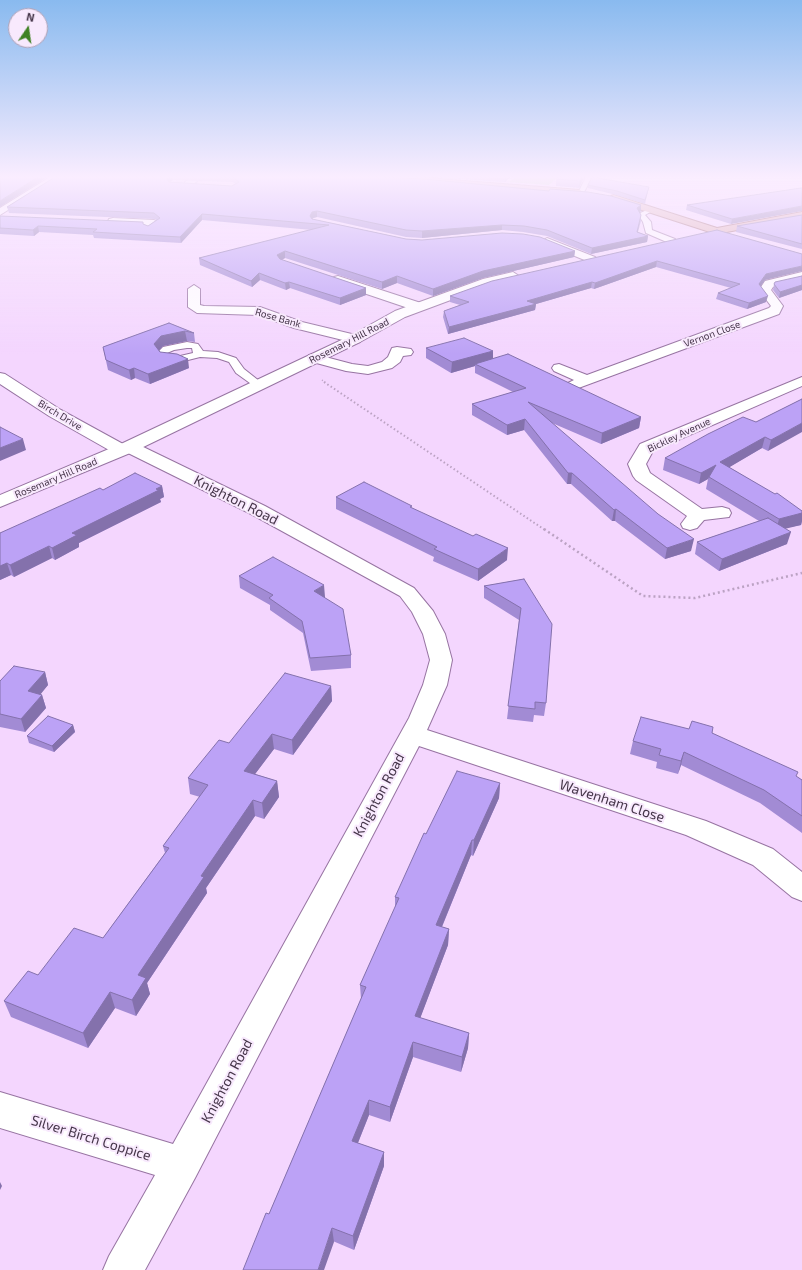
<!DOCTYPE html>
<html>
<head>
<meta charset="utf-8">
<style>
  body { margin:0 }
  #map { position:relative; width:802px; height:1270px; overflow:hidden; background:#f4d6fe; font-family:"Exo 2",sans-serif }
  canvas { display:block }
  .north { position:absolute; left:8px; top:8px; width:40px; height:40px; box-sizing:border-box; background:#f8e9fd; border:1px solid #b0a1b5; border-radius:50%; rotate:13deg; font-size:11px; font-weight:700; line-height:16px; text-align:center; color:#453549 }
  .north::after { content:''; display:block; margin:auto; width:14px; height:18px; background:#3f8123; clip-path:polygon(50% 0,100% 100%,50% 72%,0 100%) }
</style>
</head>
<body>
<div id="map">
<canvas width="802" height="1270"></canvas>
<div class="north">N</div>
</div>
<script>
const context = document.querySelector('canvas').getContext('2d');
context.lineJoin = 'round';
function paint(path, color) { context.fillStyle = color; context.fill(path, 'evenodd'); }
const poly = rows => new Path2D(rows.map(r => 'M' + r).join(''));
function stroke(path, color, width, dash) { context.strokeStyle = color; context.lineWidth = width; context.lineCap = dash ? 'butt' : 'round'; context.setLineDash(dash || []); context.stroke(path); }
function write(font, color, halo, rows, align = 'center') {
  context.font = font + ' "Exo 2",sans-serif'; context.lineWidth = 4; context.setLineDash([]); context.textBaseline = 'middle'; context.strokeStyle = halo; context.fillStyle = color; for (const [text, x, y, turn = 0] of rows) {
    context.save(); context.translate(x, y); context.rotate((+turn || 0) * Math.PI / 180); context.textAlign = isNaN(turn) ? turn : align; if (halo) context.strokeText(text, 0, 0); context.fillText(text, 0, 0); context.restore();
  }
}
paint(poly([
  [515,177,558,177,549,185,509,182]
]), '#a4e090');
const lane = poly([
  [586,177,592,177,583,194,579,194,578,193,586,177],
  [649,209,654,210,645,215,651,222,652,230,675,239,675,243,669,243,646,233,643,222,638,214,649,209],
  [187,342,198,344,203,351,218,352,236,358,244,369,263,384,262,386,254,386,236,373,229,362,217,358,200,357,176,363,162,360,157,353,163,347,187,342],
  [187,348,192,348,193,353,176,357,168,356,167,353,174,350,187,348]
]);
const street = poly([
  [50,177,61,177,0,215,0,208,50,177],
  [192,177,202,177,191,186,185,186,185,182,192,177],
  [113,218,154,220,159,223,149,230,145,229,145,226,109,223,108,221,109,219,113,218],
  [547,238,595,257,597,259,595,261,587,261,543,243,542,241,547,238],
  [802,272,802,280,773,287,771,290,783,306,779,314,573,390,568,389,566,386,568,383,574,380,554,371,552,368,554,365,559,364,587,375,769,308,771,306,759,290,765,281,802,272],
  [338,276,424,304,425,307,419,311,414,310,334,283,332,280,334,277,338,276],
  [194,285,200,289,200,305,204,306,260,307,302,322,360,336,362,339,360,342,355,343,294,328,258,315,197,313,188,307,188,289,194,285],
  [397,347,411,349,413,352,411,355,403,356,400,362,392,368,368,374,346,371,309,361,307,358,309,355,314,354,352,364,368,366,382,362,388,357,392,348,397,347],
  [0,373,5,374,61,410,123,444,129,442,135,443,265,506,414,588,433,611,445,634,452,660,447,685,427,730,706,821,773,849,802,872,802,901,792,897,753,865,686,835,419,746,195,1178,145,1270,103,1270,109,1256,155,1175,0,1128,0,1092,173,1144,409,718,423,685,430,660,423,634,412,612,400,596,251,514,128,453,122,455,116,454,49,416,0,384,0,373],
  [802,377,802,386,653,451,646,464,650,473,702,509,722,507,729,509,731,513,729,517,704,520,697,528,690,530,683,528,681,524,687,516,636,480,633,476,628,464,640,444,802,377]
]);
const secondary = poly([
  [513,272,519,276,517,279,491,285,405,317,360,342,135,451,0,507,0,495,123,443,350,336,395,311,483,279,513,272]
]);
const primary = poly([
  [380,177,413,177,580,190,585,193,580,196,385,180,380,177],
  [614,195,717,228,802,212,802,218,716,234,611,200,609,198,611,196,614,195]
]);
stroke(lane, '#9774a2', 2);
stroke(street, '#9774a2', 2);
stroke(secondary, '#9774a2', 2);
stroke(primary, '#9a6068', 2);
stroke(poly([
  [322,380,326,383]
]), '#bba2c3', 1.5, [1, 2]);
stroke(poly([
  [324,382,545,530]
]), '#bba2c3', 2, [1.5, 2.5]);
stroke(poly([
  [544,529,643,596,695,598,802,573]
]), '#bba2c3', 2.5, [2, 3]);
paint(lane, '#fff');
paint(street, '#fff');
paint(secondary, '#fff');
paint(primary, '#ddadaf');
paint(poly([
  [55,177,380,177,641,211,640,212,641,221,638,232,648,236,647,242,591,254,547,236,523,232,502,230,422,238,406,237,317,217,313,218,312,219,406,239,575,251,574,257,483,278,433,296,397,283,382,289,285,258,282,260,366,288,366,295,340,305,290,288,286,290,260,280,252,287,200,265,199,258,312,230,202,220,181,243,94,238,93,235,39,232,34,236,0,234,0,216,143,224,148,226,156,220,155,219,9,213,7,207],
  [173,180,233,182,235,184,232,186,169,182],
  [432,177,510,177,505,182],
  [558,177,584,177,583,179,579,188,556,186,556,179],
  [588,185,649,187,645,204,616,195,588,188],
  [802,188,731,224,686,210,687,205],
  [802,215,802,249,736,232,737,226],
  [717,230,765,280,760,286,766,302,747,309,716,299,718,293,731,288,656,267,594,289,591,288,536,304,535,310,448,334,443,317,444,311,460,305,450,302,450,296],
  [802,276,802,290,779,298,773,290,774,284],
  [169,323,194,333,195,342,187,341,163,346,159,350,160,352,189,368,150,384,135,378,131,380,108,370,103,347],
  [426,348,493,351,493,358,641,417,639,428,601,444,552,423,691,551,665,559,615,521,612,521,571,484,567,484,524,430,507,435,472,415,472,404,513,392,475,373,475,366,451,373,426,358],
  [802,399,768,451,762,448,729,467,802,511,802,521,801,525,785,528,787,544,719,571,695,554,697,542,759,521,706,489,708,479,699,484,663,470,665,458,756,422],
  [162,486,164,497,160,499,161,502,79,543,79,547,55,560,52,558,14,577,11,575,0,580,0,533],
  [336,497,412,508,507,560,478,581,433,561,434,557,336,509],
  [239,576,325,597,324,597,351,655,351,668,311,671,303,633,270,610,270,605,240,588],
  [524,579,546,703,544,716,534,715,533,722,507,719,519,620,484,598,484,586],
  [45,672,48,685,40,694,42,695,46,708,25,732,0,727,0,681],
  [331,686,332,701,293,755,274,749,255,774,277,781,279,797,264,819,255,816,206,888,207,893,147,983,150,994,136,1016,115,1008,88,1048,11,1017,4,1001,38,975,103,938,165,853,163,846,200,797,190,794,188,778,229,743],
  [73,725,75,732,54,752,29,743,27,736],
  [689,729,712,733,797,777,802,780,802,833,760,803,681,765,678,774,656,768,657,762,630,754,633,741],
  [500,783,499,798,473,856,471,855,442,927,449,929,448,945,420,1018,469,1033,468,1048,461,1072,413,1057,390,1122,369,1115,358,1143,384,1152,384,1166,354,1250,269,1214,361,999,360,985,395,909,395,897,426,834]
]), '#a28bd4');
paint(poly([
  [38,177,48,177,0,207,0,201],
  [169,177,173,177,173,180,167,184,166,178],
  [507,177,510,177,505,182,505,179],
  [582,177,584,177,583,179,579,188,580,181],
  [641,205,641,211,637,214,637,208],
  [802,206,802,211,731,224,732,219],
  [317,211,317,217,313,218,311,222,310,216,312,212],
  [202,214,202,220,181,243,180,237],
  [641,215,636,238,648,236,647,242,591,254,592,248,637,232],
  [502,225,502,230,422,238,422,231],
  [38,226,39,232,34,236,33,230],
  [285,251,285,258,278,262,277,255],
  [575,251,574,257,483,278,433,296,433,289,483,271],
  [657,261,656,267,594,289,595,283],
  [802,266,802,271,765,280,758,290,759,284,766,274],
  [259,273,260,280,252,287,251,281],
  [397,276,397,283,382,289,382,282],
  [289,282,290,288,286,290,285,283],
  [592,282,591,288,536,304,535,310,448,334,449,327,527,301],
  [802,285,802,290,779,298,780,292],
  [366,288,366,295,340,305,340,298],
  [768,296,766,302,747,309,749,303],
  [185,331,187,341,163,346,156,354,154,344,161,336],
  [493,351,493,361,475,364,475,366,451,373,452,362],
  [188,359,189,368,150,384,148,374],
  [134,368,135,378,131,380,129,370],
  [641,417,639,428,601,444,602,433],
  [525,419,524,430,507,435,507,425],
  [802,423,802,432,768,451,771,440],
  [765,437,762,448,718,474,720,462],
  [23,439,26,450,0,461,0,448],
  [716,465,709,477,708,479,699,484,701,473],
  [568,473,572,473,571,484,567,484],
  [162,486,164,497,160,499,161,502,79,543,79,547,55,560,52,548,72,533],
  [616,509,615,521,612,521,614,510],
  [802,513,802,521,801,525,776,531,779,519],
  [791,532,787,544,719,571,722,559],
  [694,539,691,551,665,559,667,548],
  [49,546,52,558,14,577,10,565],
  [508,548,507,560,478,581,478,569],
  [7,563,11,575,0,580,0,566],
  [324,585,325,597,314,604,314,591],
  [45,672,48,685,32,705,28,691],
  [331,686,332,701,293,755,292,740],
  [42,695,46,708,25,732,21,719],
  [73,725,75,732,54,752,52,746],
  [272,734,274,749,246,786,244,771],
  [684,752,681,765,678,774,681,761],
  [277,781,279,797,264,819,262,803],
  [500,783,499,798,473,856,474,840],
  [253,800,255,816,206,888,207,893,147,983,150,994,136,1016,132,1000,138,975,201,876],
  [472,840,471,855,436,941,436,925],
  [449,929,448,945,415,1032,415,1016],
  [110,992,115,1008,88,1048,83,1033],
  [469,1033,468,1048,461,1072,462,1057],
  [413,1042,413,1057,390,1122,390,1107],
  [369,1100,369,1115,353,1155,352,1141],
  [384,1152,384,1166,354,1250,353,1236],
  [0,1182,2,1186,0,1190],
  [332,1228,334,1242,324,1270,318,1270]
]), '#8471ac');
const building = poly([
  [0,177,38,177,0,201,0,177],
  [55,177,169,177,166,178,169,182,232,186,239,182,233,177,220,177,380,177,424,179,549,191,550,189,588,192,611,196,641,205,637,208,641,215,637,232,648,236,592,248,547,230,524,226,502,225,422,231,406,230,317,211,312,212,310,216,312,219,406,239,422,240,502,233,523,234,540,237,575,251,483,271,433,289,397,276,382,282,285,251,277,255,280,259,366,288,340,298,289,282,285,283,259,273,251,281,199,258,329,225,202,214,180,237,93,232,97,229,38,226,33,230,0,228,0,216,143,222,143,224,148,226,160,218,154,213,7,207,55,177],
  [477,177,507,177,505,179,477,177],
  [558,177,582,177,580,181,556,179,558,177],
  [592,177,649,187,645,200,617,191,588,185,592,177],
  [801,188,802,188,802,206,732,219,687,205,801,188],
  [802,215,802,244,737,226,802,215],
  [717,230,802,254,802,266,766,274,759,284,768,296,749,303,718,293,740,284,657,261,595,283,592,282,527,301,536,304,449,327,444,311,469,302,450,296,492,281,717,230],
  [802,276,802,285,780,292,774,284,775,282,802,276],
  [169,323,194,333,185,331,161,336,154,344,160,352,177,354,188,359,148,374,134,368,129,370,106,360,103,347,169,323],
  [464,338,493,351,452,362,426,348,464,338],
  [508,354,641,417,602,433,528,402,658,514,694,539,667,548,616,509,614,510,572,473,568,473,525,419,507,425,472,404,526,388,475,364,508,354],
  [802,399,802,423,771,440,765,437,720,462,775,494,777,493,802,511,802,513,779,519,709,477,716,465,701,473,665,458,708,434,743,417,756,422,802,399],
  [0,427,23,439,0,448,0,427],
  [135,473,162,486,156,489,159,490,72,533,77,535,52,548,49,546,10,565,7,563,0,566,0,533,100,488,103,490,135,473],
  [364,482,412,506,410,507,473,536,476,534,508,548,478,569,434,549,437,547,336,497,364,482],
  [768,518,791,532,722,559,697,542,768,518],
  [273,557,324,585,314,591,343,609,351,655,310,658,302,621,269,598,273,595,239,576,273,557],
  [524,579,552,624,546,703,535,702,535,709,508,706,521,608,484,586,524,579],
  [14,666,45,672,28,691,42,695,21,719,0,714,0,681,14,666],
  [285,673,331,686,292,740,272,734,244,771,277,781,262,803,253,800,201,876,204,877,138,975,146,978,132,1000,110,992,83,1033,4,1001,28,971,38,975,74,928,103,938,169,848,163,846,208,785,188,778,219,740,229,743,285,673],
  [48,716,73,725,52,746,27,736,48,716],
  [641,717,689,729,692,721,713,727,712,733,798,772,796,776,802,780,802,816,764,790,684,752,681,761,659,755,661,749,633,741,641,717],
  [457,771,500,783,474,840,472,840,436,925,449,929,415,1016,469,1033,462,1057,413,1042,390,1107,369,1100,352,1141,384,1152,353,1236,332,1228,318,1270,243,1270,266,1213,269,1214,366,987,360,985,399,898,395,897,424,833,426,834,457,771]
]);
paint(building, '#bca2f6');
stroke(building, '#8471ac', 1);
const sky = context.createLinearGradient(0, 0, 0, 354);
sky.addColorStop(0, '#89baef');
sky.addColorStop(0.5, '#faedff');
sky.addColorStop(1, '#faedff00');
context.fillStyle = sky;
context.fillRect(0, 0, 802, 354);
write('10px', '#453549', '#f8e9fd', [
  ["Rose Bank",278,318,16],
  ["Vernon Close",712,334,-20],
  ["Rosemary Hill Road",349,341,-27],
  ["Birch Drive",60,415,31],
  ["Bickley Avenue",679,435,-25],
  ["Rosemary Hill Road",56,478,-23]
]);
write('14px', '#453549', '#f8e9fd', [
  ["Knighton Road",236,500,27],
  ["Knighton Road",379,795,-62],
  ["Wavenham Close",612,801,18],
  ["Knighton Road",227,1081,-62],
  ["Silver Birch Coppice",91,1138,17]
]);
</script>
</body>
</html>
